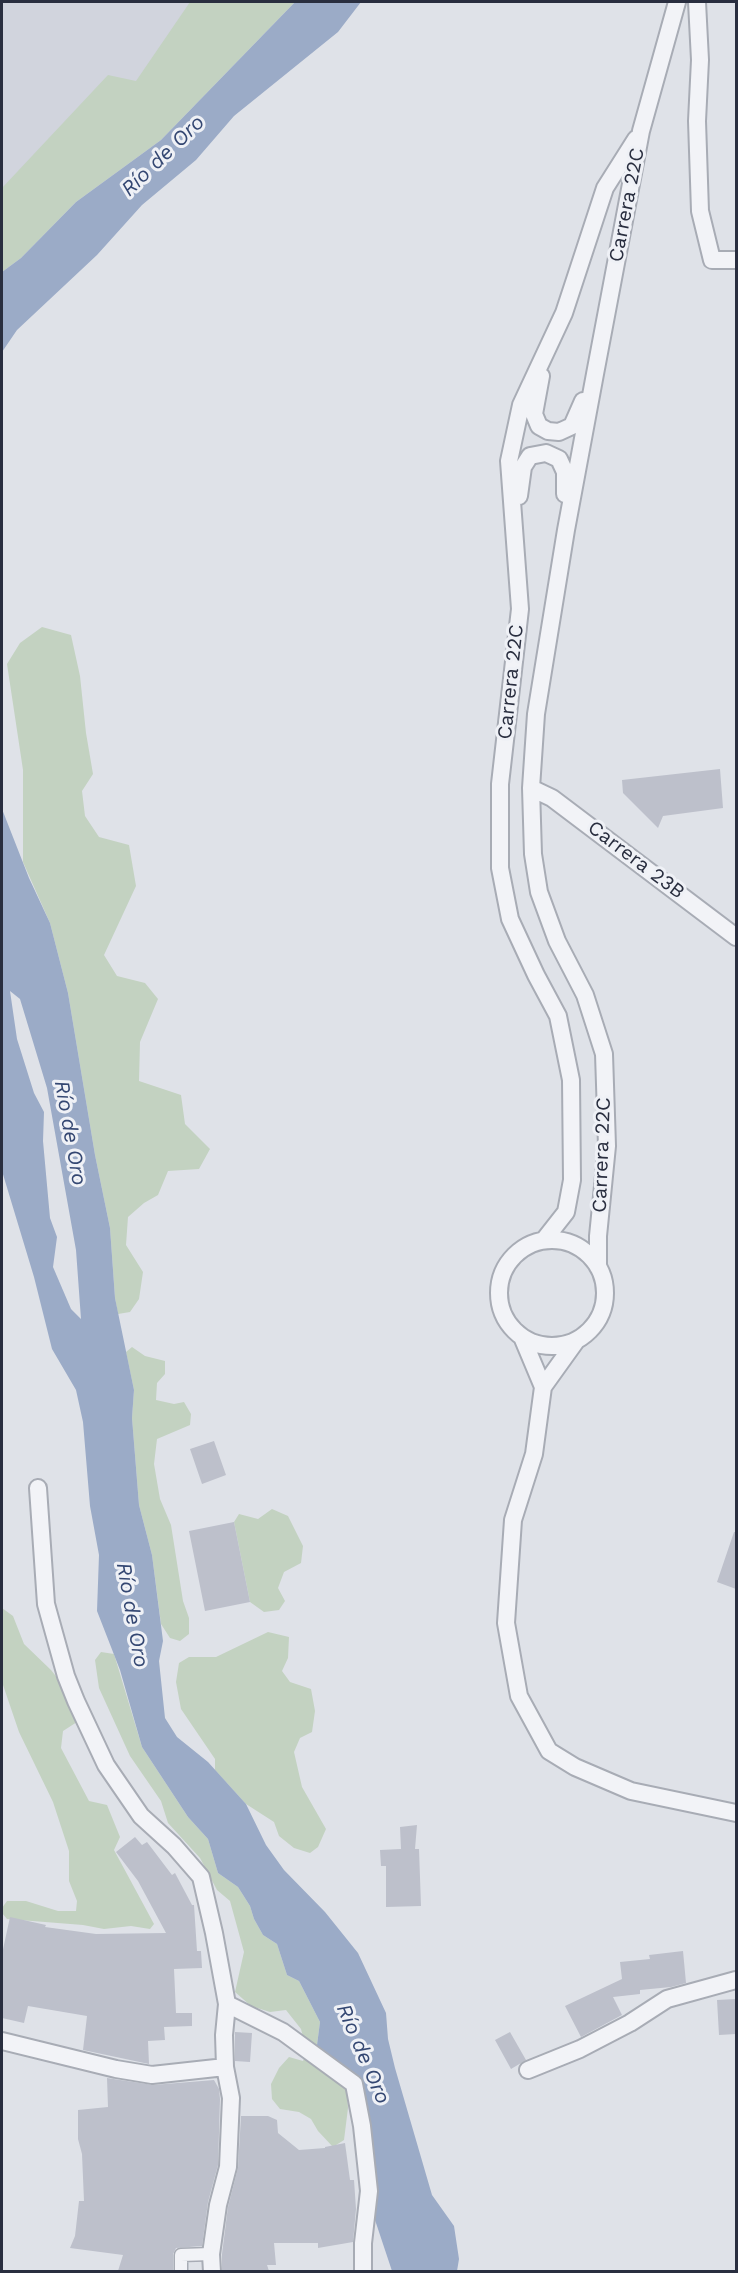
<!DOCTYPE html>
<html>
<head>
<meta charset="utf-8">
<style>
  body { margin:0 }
  #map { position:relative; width:738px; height:2273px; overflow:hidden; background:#dfe2e8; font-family:"Work Sans",sans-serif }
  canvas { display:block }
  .frame { position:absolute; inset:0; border:3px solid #292e3f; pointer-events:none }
</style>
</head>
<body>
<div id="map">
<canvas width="738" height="2273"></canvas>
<div class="frame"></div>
</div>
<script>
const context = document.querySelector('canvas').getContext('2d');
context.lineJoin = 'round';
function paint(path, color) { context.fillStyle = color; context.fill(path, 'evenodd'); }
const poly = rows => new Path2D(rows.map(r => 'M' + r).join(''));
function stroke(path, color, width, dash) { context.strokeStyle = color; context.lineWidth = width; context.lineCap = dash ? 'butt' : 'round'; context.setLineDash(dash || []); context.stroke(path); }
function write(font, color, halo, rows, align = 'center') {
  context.font = font + ' "Work Sans",sans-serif'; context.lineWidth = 6; context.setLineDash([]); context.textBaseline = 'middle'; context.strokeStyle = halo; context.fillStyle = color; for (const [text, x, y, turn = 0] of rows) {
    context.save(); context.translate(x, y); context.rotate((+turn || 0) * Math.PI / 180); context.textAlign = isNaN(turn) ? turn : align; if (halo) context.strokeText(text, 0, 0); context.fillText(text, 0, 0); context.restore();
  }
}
paint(poly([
  [2,2,196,2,135,90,2,202]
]), '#d1d4dd');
paint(poly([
  [190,2,295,2,161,140,76,202,21,258,2,272,2,188,108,75,136,81],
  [42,627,71,635,80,676,86,733,93,774,82,791,85,816,99,837,129,845,136,886,104,955,117,976,145,983,158,999,140,1042,139,1081,181,1095,185,1124,210,1149,199,1169,168,1171,158,1195,144,1203,128,1217,126,1245,143,1272,139,1299,130,1312,118,1314,115,1298,110,1228,95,1155,68,993,50,923,23,862,23,770,7,664,20,643],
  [132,1347,145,1356,165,1361,165,1374,157,1383,156,1400,174,1404,184,1402,191,1414,190,1425,157,1439,154,1464,160,1499,171,1525,183,1601,189,1618,189,1634,180,1641,170,1638,161,1624,152,1555,139,1505,132,1418,134,1390,126,1352],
  [272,1509,288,1516,303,1546,301,1563,284,1572,278,1588,285,1601,279,1610,264,1612,250,1602,234,1522,239,1514,258,1519],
  [2,1608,13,1616,24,1644,51,1670,75,1700,77,1722,63,1731,61,1748,89,1801,107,1805,120,1837,114,1850,154,1924,150,1929,131,1926,104,1929,83,1925,7,1919,2,1913,2,1908,7,1901,26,1901,58,1911,76,1911,77,1901,69,1881,69,1851,53,1802,19,1732,2,1682],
  [268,1632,289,1637,288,1658,282,1671,290,1682,311,1689,315,1711,312,1732,300,1738,294,1752,302,1787,326,1829,318,1847,310,1853,294,1848,279,1836,274,1822,246,1804,215,1770,215,1759,181,1709,176,1682,179,1663,189,1657,216,1657],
  [101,1652,114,1654,142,1747,188,1817,208,1839,218,1873,238,1887,250,1906,254,1919,263,1935,277,1944,287,1975,299,1981,320,2022,317,2045,339,2073,347,2092,348,2108,344,2140,333,2147,318,2131,311,2119,299,2112,280,2109,272,2099,271,2084,279,2068,289,2057,303,2061,307,2052,301,2029,286,2010,270,2012,251,2006,235,1992,244,1952,230,1901,217,1890,200,1858,168,1823,161,1801,130,1756,99,1688,95,1660]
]), '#c3d2c1');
paint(poly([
  [295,2,361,2,338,32,234,116,196,160,142,205,97,255,17,330,2,352,2,272,21,258,76,202,161,140],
  [2,809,29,878,50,923,68,993,95,1155,110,1228,115,1298,134,1390,132,1418,139,1505,152,1555,163,1641,159,1661,165,1718,177,1737,208,1762,246,1804,266,1845,284,1870,325,1912,358,1953,386,2013,388,2039,395,2068,432,2195,454,2226,459,2259,457,2271,392,2271,374,2217,364,2101,365,2089,356,2078,329,2063,317,2045,320,2022,299,1981,287,1975,277,1944,263,1935,254,1919,250,1906,238,1887,218,1873,208,1839,188,1817,142,1747,120,1670,97,1611,99,1555,90,1506,83,1422,76,1390,52,1349,34,1277,2,1171],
  [10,991,20,999,47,1088,76,1250,81,1319,71,1309,53,1267,57,1237,50,1218,43,1141,44,1112,34,1093,17,1039]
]), '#9babc7');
paint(poly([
  [720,769,723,808,663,816,658,828,623,793,622,780],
  [214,1441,226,1475,202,1484,190,1449],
  [234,1522,250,1602,205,1611,189,1531],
  [734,1532,736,1532,736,1589,717,1582],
  [417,1825,415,1849,419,1849,421,1906,386,1907,386,1866,381,1866,380,1850,401,1849,400,1827],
  [135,1837,142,1845,147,1842,172,1875,175,1873,192,1905,194,1905,197,1951,201,1951,202,1968,174,1969,176,2013,192,2013,192,2026,164,2027,165,2040,148,2041,149,2064,83,2050,87,2016,28,2006,24,2023,2,2018,2,1954,10,1917,46,1925,45,1927,96,1934,166,1933,138,1881,116,1852],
  [683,1951,686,1983,671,1987,640,1990,640,1994,613,1997,622,2015,581,2037,565,2006,622,1979,620,1962,650,1959,649,1955],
  [736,1999,736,2034,719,2035,717,2000],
  [235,2032,252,2033,250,2062,235,2061],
  [510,2032,526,2060,511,2069,495,2040],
  [107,2078,153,2085,214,2080,219,2089,220,2099,218,2165,208,2202,202,2246,176,2248,173,2254,173,2271,118,2271,123,2255,70,2248,75,2236,79,2201,84,2201,82,2154,78,2139,78,2110,108,2107],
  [241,2116,268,2116,277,2120,278,2133,299,2150,325,2148,325,2147,345,2143,350,2180,354,2180,356,2209,353,2242,318,2248,318,2243,274,2243,276,2265,267,2265,269,2271,222,2271,222,2254,228,2207,238,2168]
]), '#bdc0cb');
const pedestrian = poly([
  [181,2272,181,2255,211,2254]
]);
const minor = poly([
  [697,2,700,60,697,121,700,211,712,260,736,260],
  [541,376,534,414,539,426,548,431,559,432,572,426,583,401],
  [519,496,523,467,530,456,546,453,559,459,565,472,565,494],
  [531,788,552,798,736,937],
  [544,1240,566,1212,572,1180,571,1080,558,1016,536,975,510,919,500,868,500,784,520,609,509,461,521,405,564,313,605,188,636,139],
  '499 1293a53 53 0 1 1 106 0a53 53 0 1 1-106 0Z',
  [598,1267,598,1236,607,1146,604,1054,585,995,557,941,539,892,533,854,531,788,536,714,566,530,595,374,641,131,677,2],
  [522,1337,543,1387],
  [576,1341,543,1387,534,1454,513,1520,506,1623,519,1696,549,1751,575,1767,631,1791,736,1813],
  [38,1488,46,1604,66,1676,76,1701,106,1765,141,1816,174,1846,201,1877,214,1933,227,2004,224,2035,225,2067,231,2098,228,2167,218,2205,211,2254,212,2272],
  [227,2004,283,2032,354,2084,362,2126,369,2191,363,2243,363,2272],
  [2,2041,116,2069,152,2075,225,2067],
  [528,2070,580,2049,630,2023,667,1999,736,1980]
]);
stroke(pedestrian, '#a8acb5', 15);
stroke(minor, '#a8acb5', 20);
stroke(pedestrian, '#f2f3f7', 12);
stroke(minor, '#f2f3f7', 16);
write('20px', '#292e3f', '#eff1f6', [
  ["Carrera 22C",627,205,-79],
  ["Carrera 22C",511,682,-84],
  ["Carrera 23B",636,860,37],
  ["Carrera 22C",602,1155,-88]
]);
write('italic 21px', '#344772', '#eff1f6', [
  ["Río de Oro",163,156,-44],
  ["Río de Oro",70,1133,80],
  ["Río de Oro",132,1615,80],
  ["Río de Oro",363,2054,67]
]);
</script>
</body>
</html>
